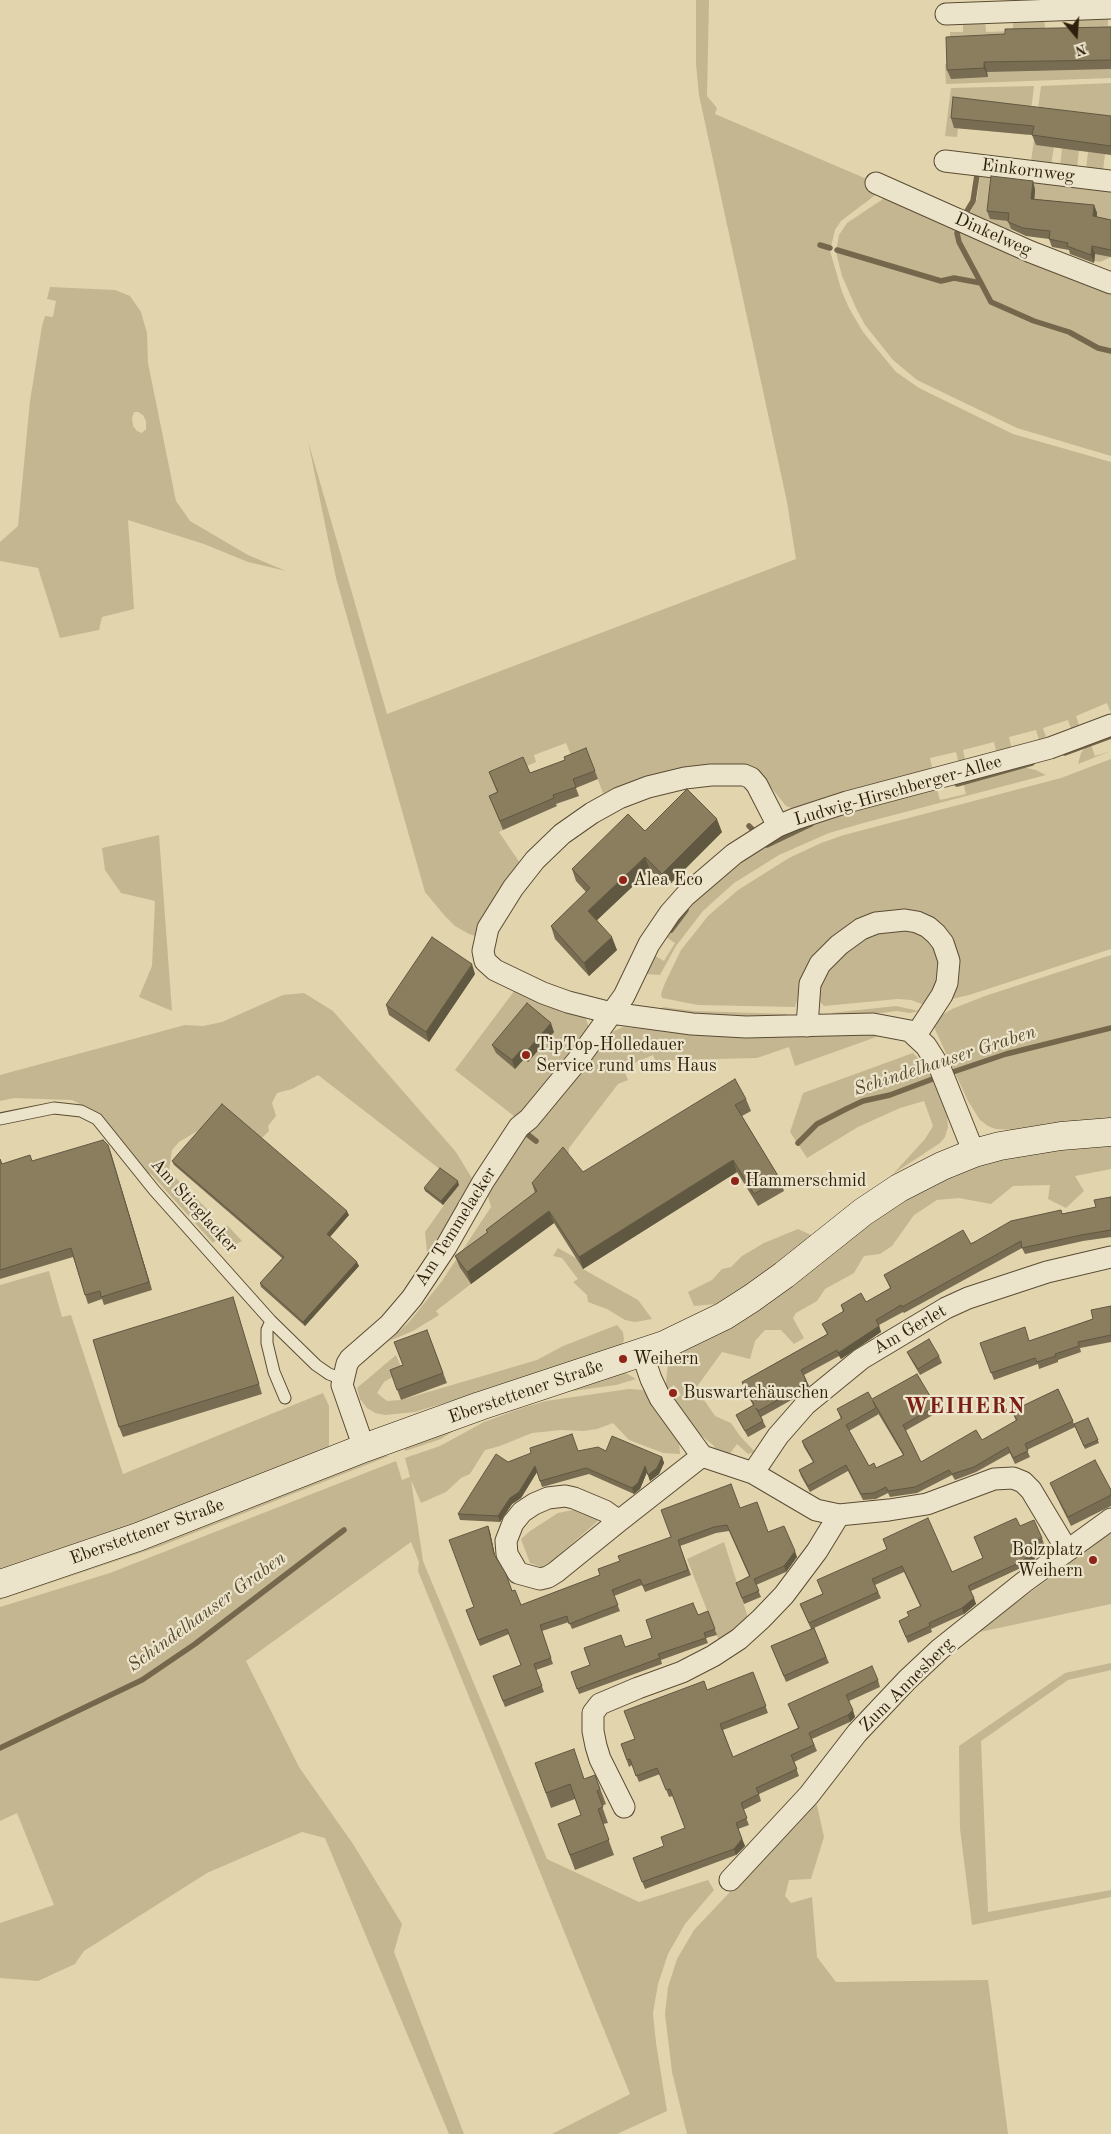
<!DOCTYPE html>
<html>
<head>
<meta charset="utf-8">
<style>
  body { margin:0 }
  #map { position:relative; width:1111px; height:2134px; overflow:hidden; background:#e2d5ad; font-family:"Old Standard TT",serif }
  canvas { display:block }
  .north { position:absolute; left:1051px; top:10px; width:50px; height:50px; -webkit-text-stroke:4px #ece4ca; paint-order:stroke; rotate:162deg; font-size:14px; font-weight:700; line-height:20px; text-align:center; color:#2d1f0b }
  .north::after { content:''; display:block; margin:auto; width:18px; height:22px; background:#2d1f0b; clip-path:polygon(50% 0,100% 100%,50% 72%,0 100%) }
</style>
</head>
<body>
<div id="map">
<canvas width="1111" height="2134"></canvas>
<div class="north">N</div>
</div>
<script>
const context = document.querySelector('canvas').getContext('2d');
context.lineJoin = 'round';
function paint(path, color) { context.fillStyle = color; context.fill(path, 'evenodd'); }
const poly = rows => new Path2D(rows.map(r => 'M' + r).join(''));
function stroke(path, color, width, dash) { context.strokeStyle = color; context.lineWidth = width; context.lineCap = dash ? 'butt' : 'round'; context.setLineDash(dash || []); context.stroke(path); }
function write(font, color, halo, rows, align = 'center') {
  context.font = font + ' "Old Standard TT",serif'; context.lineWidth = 4.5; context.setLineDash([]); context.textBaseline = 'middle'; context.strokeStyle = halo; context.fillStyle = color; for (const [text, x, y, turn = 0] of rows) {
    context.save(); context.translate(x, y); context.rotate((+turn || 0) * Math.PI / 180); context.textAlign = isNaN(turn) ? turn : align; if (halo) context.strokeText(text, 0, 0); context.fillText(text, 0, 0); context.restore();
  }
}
paint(poly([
  [696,0,709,0,707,96,717,108,715,114,876,183,878,193,841,221,835,230,830,251,842,292,849,308,863,332,896,372,919,388,1013,434,1111,462,1111,714,1107,703,1076,716,1080,728,1072,732,1068,720,1043,728,1047,740,1040,743,1036,730,1009,737,1012,750,997,755,994,742,963,750,966,763,959,764,956,752,930,758,933,771,797,810,786,806,763,777,745,767,733,764,702,765,638,780,603,793,589,757,574,762,566,743,534,755,536,762,493,781,501,800,492,804,503,830,499,832,522,866,478,937,469,934,455,926,444,915,425,892,336,578,308,441,387,714,796,559,787,502,699,95,696,64],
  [1108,12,1108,26,1111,26,1111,78,946,84,945,64,950,64,950,32,963,32,963,17,985,17,986,32,1013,31,1013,15,1044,14,1045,30,1074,28,1074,14],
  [1111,83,1111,131,1054,147,1051,165,1031,162,1041,86],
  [1034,86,1028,135,958,128,957,137,945,136,951,88],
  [1062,148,1079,150,1077,168,1060,166],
  [1088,152,1105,154,1103,171,1086,169],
  [982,173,1111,187,1111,257,1100,262,1094,261,1097,213,1033,208,1035,189,1012,221,1010,234,969,215,977,199,980,176],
  [886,197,1111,292,1111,456,1017,428,917,380,893,360,865,325,856,308,842,276,836,252,839,235,847,223],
  [50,287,115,290,130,296,141,312,147,333,148,363,176,501,190,521,248,555,286,571,248,562,204,544,128,520,134,609,102,617,99,630,60,638,38,568,0,561,0,542,18,526,30,401,42,326,45,316,53,317,56,301,47,299],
  [134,412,138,412,143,415,146,421,146,429,142,433,137,431,133,426,132,418],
  [1091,745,1095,756,1111,751,1078,764,1081,753,1086,746],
  [1111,759,1111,949,969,995,947,1000,956,959,891,913,805,976,795,1007,698,1005,662,998,661,994,665,983,681,950,708,916,738,890,789,858,821,843,844,835,1061,778],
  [1022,767,1036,770,1046,775,867,822,829,833,779,855,734,883,703,911,676,946,660,975,646,974,654,955,664,961,675,943,666,937,692,902,729,870,768,844,812,824,845,813,937,789,940,800,966,794,963,782],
  [159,835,172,1011,139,997,152,966,155,901,121,893,105,870,102,848],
  [898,927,923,934,938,948,943,972,927,1006,911,1000,898,999,824,1006,820,1002,818,991,827,968,865,936],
  [1111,955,1111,1124,1015,1130,996,1129,988,1126,980,1120,968,1101,933,1025,934,1020,952,1009,985,996],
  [515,990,585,1016,589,1028,519,1120,455,1070],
  [304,993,333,1011,456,1152,473,1180,471,1195,427,1252,425,1232,459,1184,318,1075,292,1089,277,1093,272,1103,276,1116,268,1126,269,1131,261,1139,204,1127,179,1142,172,1150,169,1171,210,1212,206,1220,217,1231,224,1225,228,1226,242,1241,232,1246,221,1236,213,1243,151,1174,142,1172,122,1143,92,1110,72,1100,14,1098,0,1101,0,1075,185,1025,203,1026,222,1022,283,995],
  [896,1006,919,1011,910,1013,897,1011,850,1017,831,1013],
  [663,1007,694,1011,788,1014,782,1017,760,1020,660,1010],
  [623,1027,730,1037,873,1034,882,1035,795,1066,789,1047,757,1058,674,1060,658,1067,653,1055,623,1068,628,1080,618,1084,569,1148,568,1159,536,1195,534,1193,460,1269,471,1284,436,1311,439,1315,413,1331,389,1341,410,1321,442,1281,491,1207,488,1196,527,1130,534,1127,610,1033],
  [913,1053,931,1072,947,1114,948,1127,945,1137,940,1143,893,1174,925,1139,933,1126,924,1101,900,1108,858,1127,807,1158,790,1132,803,1093],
  [1111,1140,1111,1169,1075,1176,1084,1191,1066,1208,1048,1199,1050,1185,1013,1186,991,1204,959,1198,937,1200,914,1215,892,1246,880,1254,864,1256,854,1273,825,1289,817,1301,796,1313,793,1318,804,1338,794,1344,781,1330,765,1330,755,1341,750,1359,722,1352,696,1388,715,1416,731,1423,740,1436,755,1452,748,1454,737,1444,729,1455,718,1457,714,1446,696,1431,673,1401,681,1395,674,1385,665,1391,669,1354,911,1191,997,1158],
  [798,1229,816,1237,752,1286,716,1304,694,1306,688,1292,712,1280,722,1269,731,1267,742,1256,764,1243],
  [558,1248,576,1258,583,1269,597,1277,638,1300,652,1319,635,1322,625,1320,607,1309,588,1302,587,1295,573,1282,578,1279,562,1258,553,1256],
  [49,1271,62,1317,71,1315,123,1474,323,1393,329,1406,329,1446,321,1454,216,1495,0,1572,0,1285],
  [617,1325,623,1332,624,1340,620,1349,415,1412,385,1415,375,1413,367,1408,360,1399,357,1388,396,1355,403,1371,384,1382,377,1393,387,1401,401,1400,537,1360,563,1346],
  [624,1372,636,1379,616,1385,551,1394],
  [629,1389,643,1390,647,1395,679,1441,680,1454,663,1453,629,1440,613,1423,597,1429,583,1431,561,1430,532,1433,500,1446,485,1450,470,1474,461,1478,446,1492,421,1503,411,1480,423,1561,547,1859,639,1902,708,1880,714,1890,685,1924,668,1954,658,1984,653,2013,656,2043,667,2111,617,2134,552,2134,630,2094,418,1571,419,1562,411,1542,246,1661,299,1767,353,1844,402,1924,394,1952,464,2134,449,2134,325,1838,302,1832,207,1873,84,1951,75,1964,38,1981,0,1978,0,1923,54,1905,17,1813,0,1821,0,1607,110,1573,396,1461,402,1480,410,1477,405,1458,440,1446,484,1422,522,1408,546,1401],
  [458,1428,441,1439,405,1451,405,1447],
  [382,1455,389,1456,161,1546,0,1600,0,1595],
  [573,1510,586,1511,599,1520,552,1561,541,1567,530,1563,521,1539,530,1531,558,1513],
  [1111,1533,1111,1604,975,1633],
  [724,1542,750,1624,721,1646,687,1559],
  [1111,1663,1111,1670,1068,1680,981,1741,988,1912,1111,1890,1111,1897,972,1925,960,1829,959,1746,1065,1673],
  [816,1801,824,1837,811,1879,789,1880,785,1896,791,1903,812,1897,817,1957,836,1982,988,1980,1008,2134,687,2134,672,2072,665,2014,668,1987,677,1959,694,1930]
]), '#c3b691');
stroke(poly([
  [820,245,830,248],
  [837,250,941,281,954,278,981,283,991,302,1034,321,1069,332,1098,348,1111,351],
  [981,283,959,242,957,233,964,216,973,201,977,175,981,170],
  [1065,753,1111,736],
  [957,784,1032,763],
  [749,826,758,835],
  [767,845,811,824],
  [671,930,686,910],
  [947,1074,1006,1054,1111,1028],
  [522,1130,536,1141],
  [798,1143,817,1124,846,1109,863,1101,890,1095,938,1077],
  [0,1748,142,1680,195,1644,344,1530]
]), '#74674b', 5.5);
const lane = poly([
  [0,1119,54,1108,81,1111,97,1119,154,1190,271,1321,316,1365,329,1374,342,1379],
  [271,1321,267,1330,267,1343,274,1372,285,1398]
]);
const street = poly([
  [946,14,1111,8],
  [945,161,1111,181],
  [876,183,1031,252,1111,283],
  [778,826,757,785,751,778,744,775,711,775,685,778,648,787,619,798,592,813,562,834,535,860,513,888,488,928,483,951,485,961,495,970,543,993,568,1002,611,1013,692,1024,746,1027,873,1024,910,1031,926,1046,940,1068,974,1153],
  [807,1026,810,984,820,964,839,945,861,929,876,923,905,920,917,922,928,927,936,934,943,943,949,961,947,983,942,995,916,1035],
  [642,1353,651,1379,660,1398,702,1456,753,1473,816,1510,839,1515,889,1510,927,1504,994,1479,1013,1478,1023,1482,1031,1490,1067,1550],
  [364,1448,342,1385,347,1364,350,1359,389,1325,412,1298,446,1247,483,1182,519,1127,529,1119,577,1061,624,996,649,944,670,913,685,896,734,854,778,826,795,819,847,802,1050,748,1111,725],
  [753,1473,778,1436,806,1404,861,1359,946,1308,968,1298,1047,1272,1111,1257],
  [619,1521,605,1511,574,1498,565,1496,548,1498,534,1504,522,1512,513,1523,506,1541,507,1554,518,1573,540,1579,548,1577,556,1572,619,1521,702,1456],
  [624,1807,600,1759,596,1746,593,1731,593,1713,600,1704,638,1688,682,1672,713,1656,739,1639,761,1619,784,1595,817,1551,839,1515],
  [730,1880,809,1795,857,1733,907,1680,940,1649,1024,1582,1111,1519]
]);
const secondary = poly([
  [0,1584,138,1537,364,1448,480,1406,664,1345,724,1316,752,1298,784,1275,863,1212,899,1188,942,1166,974,1153,1000,1146,1061,1136,1111,1132]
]);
stroke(lane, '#5a4c34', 13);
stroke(street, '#5a4c34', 23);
stroke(secondary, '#2d1f0b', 29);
stroke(lane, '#ece4ca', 11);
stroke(street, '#ece4ca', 21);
stroke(secondary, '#ece4ca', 28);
paint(poly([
  [1111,27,1111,69,987,72,988,77,951,79,947,70,1005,34],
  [1111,116,1111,155,1036,145,1032,135,954,128,951,118],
  [1035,189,1034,199,1094,205,1097,213,1097,217,1111,220,1111,257,1095,254,1094,263,1070,254,1069,250,1052,247,1049,239,1026,236,1011,229,1008,221,990,219,987,211],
  [586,748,598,779,576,788,579,796,556,804,557,806,503,830,489,796,497,792,489,772,530,773,565,760],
  [645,831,722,832,667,887,650,870,597,920,617,950,589,976,555,939,551,926,586,892,576,881,572,869],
  [475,974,429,1042,389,1015,386,1005],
  [554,1032,528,1062,524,1059,515,1069,496,1053,492,1045],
  [746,1099,751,1111,742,1116,780,1179,784,1191,758,1206,737,1172,583,1269,554,1223,471,1284,460,1268,455,1256,487,1233,486,1230,535,1193,532,1183,583,1172],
  [108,1145,152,1290,104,1305,102,1299,88,1304,73,1257,0,1279,0,1159,2,1164,33,1161],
  [172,1161,349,1215,330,1237,359,1266,305,1326,261,1287,260,1283,282,1258,174,1165],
  [459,1185,443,1205,425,1191,424,1188],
  [1111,1197,1111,1237,1083,1241,1025,1254,1022,1248,904,1313,903,1312,879,1325,881,1332,841,1359,839,1356,804,1375,809,1386,795,1398,761,1417,766,1427,748,1437,739,1421,736,1415,753,1405,744,1388,742,1382,827,1334,822,1324,843,1312,841,1305,866,1302,890,1288,884,1275,1061,1210,1062,1214,1096,1207],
  [233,1297,262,1394,123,1437,119,1427],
  [1111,1306,1111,1342,1080,1348,1081,1352,1058,1360,1058,1362,1039,1369,1038,1364,994,1380,980,1343,1029,1341,1093,1319],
  [427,1330,447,1383,401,1400,390,1370,403,1365],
  [907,1352,939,1356,942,1363,920,1375,910,1358],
  [1058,1389,1074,1424,1088,1418,1099,1443,1085,1449,1075,1427,1027,1450,1030,1457,1015,1464,1010,1453,976,1472,955,1480,952,1475,917,1493,890,1497,888,1493,876,1499,863,1500,848,1471,810,1492,801,1476,799,1470,813,1462,804,1447,802,1441,841,1419,837,1409,872,1399,936,1406,938,1412,905,1431,921,1462,982,1440,1016,1421,1012,1411],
  [878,1413,903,1455,876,1468,869,1466,849,1431,879,1414],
  [578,1451,606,1451,662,1457,664,1463,659,1474,650,1481,647,1472,640,1489,634,1494,589,1474,542,1487,537,1472,521,1498,512,1504,500,1522,460,1520,458,1514,508,1462],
  [1050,1483,1111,1490,1111,1506,1071,1526,1054,1492],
  [740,1508,797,1557,786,1572,756,1585,761,1597,744,1604,736,1583,749,1576,729,1531,716,1533,680,1546,691,1575,645,1592,642,1585,614,1596,620,1611,572,1629,569,1622,542,1631,553,1664,536,1670,544,1692,505,1707,493,1676,521,1665,509,1634,480,1646,466,1610,474,1607,488,1526,490,1532,495,1556,512,1591,521,1605,600,1575,620,1561,671,1537],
  [1020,1526,1042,1538,1044,1544,1031,1550,1035,1559,1023,1567,971,1591,976,1604,964,1614,931,1629,932,1632,908,1643,899,1621,909,1617,920,1606,904,1572,875,1585,881,1598,814,1628,829,1663,786,1682,771,1646,811,1629,800,1604,822,1594,887,1549,883,1539,952,1572,983,1558,974,1537],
  [708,1611,717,1635,706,1638,708,1643,661,1660,662,1664,579,1694,571,1672,590,1665,625,1647,652,1638,698,1615],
  [753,1672,768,1713,723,1730,733,1757,798,1728,788,1704,878,1680,880,1687,849,1701,855,1717,850,1722,812,1739,817,1751,794,1762,799,1776,759,1794,761,1801,743,1810,749,1825,738,1829,745,1846,736,1855,645,1889,633,1858,664,1846,685,1828,673,1796,669,1797,660,1774,639,1782,632,1765,629,1767,621,1744,635,1739,707,1690],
  [535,1763,584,1779,595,1775,606,1804,602,1806,608,1823,603,1824,614,1855,575,1870,558,1824,581,1815,575,1799,551,1808]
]), '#786c52');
paint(poly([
  [984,62,987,72,988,77,984,68],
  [1033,181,1035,189,1034,207,1031,199],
  [1094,205,1097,213,1096,224,1093,216],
  [1092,246,1095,254,1094,263,1091,255],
  [717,819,722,832,667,887,662,874],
  [645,857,650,870,593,924,588,911],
  [612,937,617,950,589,976,584,963],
  [472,964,475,974,429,1042,426,1032],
  [551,1023,554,1032,528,1062,525,1053],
  [521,1050,524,1059,515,1069,512,1060],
  [108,1145,111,1153,152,1290,149,1282],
  [733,1160,737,1172,583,1269,579,1257],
  [458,1181,459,1185,443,1205,441,1201],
  [347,1211,349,1215,328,1239,327,1234],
  [549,1211,554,1223,471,1284,467,1272],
  [357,1262,359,1266,305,1326,303,1322],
  [879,1326,881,1332,841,1359,838,1353],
  [806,1380,809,1386,795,1398,792,1392],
  [662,1457,664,1463,659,1474,650,1481,648,1475],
  [535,1466,537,1472,521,1498,512,1504,500,1522,498,1516,510,1498],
  [645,1466,647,1472,640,1489,634,1494,632,1488],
  [488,1526,490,1532,496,1560,494,1554],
  [795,1551,797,1557,786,1572,784,1566],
  [1032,1553,1035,1559,1023,1567,1021,1562],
  [974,1598,976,1604,964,1614,962,1608],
  [853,1710,855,1717,850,1722,848,1715],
  [742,1839,745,1846,736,1855,734,1849]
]), '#615842');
const building = poly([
  [1111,27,1111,60,984,62,984,68,947,70,946,37,1005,34,1005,29,1111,27],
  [953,97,1111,116,1111,146,1032,135,1034,126,951,118,953,97],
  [991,176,1033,181,1031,199,1094,205,1093,216,1111,220,1111,250,1092,246,1091,255,1067,246,1068,243,1049,239,1050,231,1023,228,1008,222,1009,213,987,211,991,176],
  [586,748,595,771,573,779,576,787,553,795,554,798,500,821,489,796,498,792,489,772,523,757,530,773,565,760,564,757,586,748],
  [687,789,717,819,662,874,645,857,588,911,612,937,584,963,551,926,590,888,572,869,628,814,645,831,687,789],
  [432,937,472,964,426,1032,386,1005,432,937],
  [527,1003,551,1023,525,1053,521,1050,512,1060,492,1045,527,1003],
  [735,1079,746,1099,735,1105,780,1179,754,1194,733,1160,579,1257,549,1211,467,1272,455,1256,488,1232,486,1230,537,1191,532,1183,563,1147,583,1172,735,1079],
  [222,1104,347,1211,327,1234,357,1262,303,1322,260,1283,284,1257,172,1161,222,1104],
  [103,1140,108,1145,149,1282,101,1297,100,1291,85,1295,71,1248,0,1270,0,1159,2,1164,30,1155,32,1161,103,1140],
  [440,1168,458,1181,441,1201,424,1188,440,1168],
  [1111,1197,1111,1230,1081,1235,1022,1248,1021,1241,902,1307,901,1305,876,1320,879,1326,838,1353,837,1350,801,1370,806,1380,792,1392,758,1411,756,1408,763,1421,745,1431,736,1415,754,1405,742,1382,828,1334,822,1324,844,1311,841,1305,861,1293,866,1302,891,1288,884,1275,963,1230,971,1244,1011,1221,1061,1210,1062,1214,1096,1207,1094,1200,1111,1197],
  [233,1297,259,1384,119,1427,93,1340,233,1297],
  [1111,1306,1111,1335,1078,1342,1079,1346,1055,1354,1056,1356,1037,1362,1035,1358,991,1373,980,1343,1025,1327,1029,1341,1093,1319,1091,1310,1111,1306],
  [427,1330,443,1373,397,1390,390,1370,403,1365,394,1342,427,1330],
  [929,1339,939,1356,918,1369,907,1352,929,1339],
  [917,1374,936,1406,903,1425,921,1462,976,1430,982,1440,1017,1420,1012,1411,1058,1389,1073,1421,1025,1444,1028,1451,1013,1458,1008,1447,974,1467,952,1474,949,1470,915,1487,888,1491,886,1487,874,1493,861,1494,846,1465,808,1486,799,1470,814,1462,802,1441,842,1418,837,1409,868,1392,872,1399,917,1374],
  [873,1401,904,1455,876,1468,874,1463,869,1466,846,1425,876,1408,873,1401],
  [1088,1418,1098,1440,1084,1446,1074,1424,1088,1418],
  [572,1434,578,1451,598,1447,606,1451,612,1436,662,1457,657,1468,648,1475,645,1466,638,1483,632,1488,586,1468,540,1481,535,1466,519,1492,510,1498,498,1516,458,1514,496,1454,508,1462,531,1453,530,1448,572,1434],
  [1095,1460,1111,1490,1111,1495,1068,1517,1050,1483,1095,1460],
  [731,1484,740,1508,757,1502,768,1532,784,1526,795,1551,784,1566,754,1579,759,1591,742,1598,736,1583,750,1576,727,1525,714,1527,678,1540,688,1570,643,1586,640,1579,612,1590,618,1605,594,1614,569,1624,567,1616,540,1625,551,1658,534,1664,542,1686,503,1701,493,1676,521,1665,507,1629,478,1640,466,1610,474,1607,449,1540,488,1526,494,1554,506,1574,512,1591,515,1590,521,1605,600,1575,598,1569,620,1561,618,1556,671,1537,661,1510,731,1484],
  [928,1518,952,1572,983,1558,974,1537,1016,1518,1020,1526,1034,1520,1042,1538,1028,1544,1032,1553,1021,1562,968,1586,974,1598,962,1608,929,1623,930,1626,906,1637,899,1621,909,1616,907,1612,921,1606,902,1566,872,1579,878,1592,809,1623,800,1604,823,1594,817,1580,887,1549,883,1539,928,1518],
  [693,1603,698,1615,708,1611,715,1629,704,1633,706,1638,658,1654,660,1658,577,1689,571,1672,590,1665,584,1648,621,1635,625,1647,652,1638,646,1620,693,1603],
  [814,1628,826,1657,784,1676,771,1646,814,1628],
  [872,1666,878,1680,846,1695,853,1710,848,1715,809,1733,814,1745,791,1755,797,1769,756,1788,759,1794,741,1803,747,1818,736,1823,742,1839,734,1849,642,1882,633,1858,664,1846,661,1837,685,1828,670,1789,666,1790,657,1768,636,1776,630,1759,627,1760,621,1744,635,1739,624,1711,704,1681,707,1690,753,1672,766,1706,720,1724,733,1757,799,1728,788,1704,872,1666],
  [574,1749,584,1779,595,1775,600,1789,597,1791,603,1807,598,1809,609,1840,570,1855,558,1824,581,1815,570,1784,546,1793,535,1763,574,1749]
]);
paint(building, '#8b7e5f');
stroke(building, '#615842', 1);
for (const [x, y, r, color] of [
  [623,880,5,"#8f2418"],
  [526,1055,5,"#8f2418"],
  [735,1181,5,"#8f2418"],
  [623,1359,5,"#8f2418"],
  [673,1393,5,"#8f2418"],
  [1093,1560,5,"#8f2418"]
]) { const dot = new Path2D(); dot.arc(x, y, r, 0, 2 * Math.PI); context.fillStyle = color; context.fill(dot); stroke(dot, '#ece4ca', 2); }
write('18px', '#2d1f0b', '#ece4ca', [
  ["Einkornweg",1028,171,7],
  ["Dinkelweg",993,235,24],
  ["Ludwig-Hirschberger-Allee",898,791,-16],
  ["Am Stieglacker",194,1206,48],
  ["Am Temmelacker",456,1227,-58],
  ["Am Gerlet",910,1330,-30],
  ["Eberstettener Straße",526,1392,-19],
  ["Eberstettener Straße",147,1532,-20],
  ["Zum Annesberg",907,1685,-45]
]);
write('18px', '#2d1f0b', '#ece4ca', [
  ["Alea Eco",633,880],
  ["TipTop-Holledauer",536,1045],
  ["Service rund ums Haus",536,1066],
  ["Hammerschmid",745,1181],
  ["Weihern",633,1359],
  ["Buswartehäuschen",683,1393],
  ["Bolzplatz",1083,1550,"right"],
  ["Weihern",1083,1571,"right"]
], 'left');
write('italic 19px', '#574930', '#ece4ca', [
  ["Schindelhauser Graben",945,1061,-18],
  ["Schindelhauser Graben",207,1612,-36]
]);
context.letterSpacing = '1px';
write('bold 22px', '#7a1f14', '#ece4ca', [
  ["WEIHERN",965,1407]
]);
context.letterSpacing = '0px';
</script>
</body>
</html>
